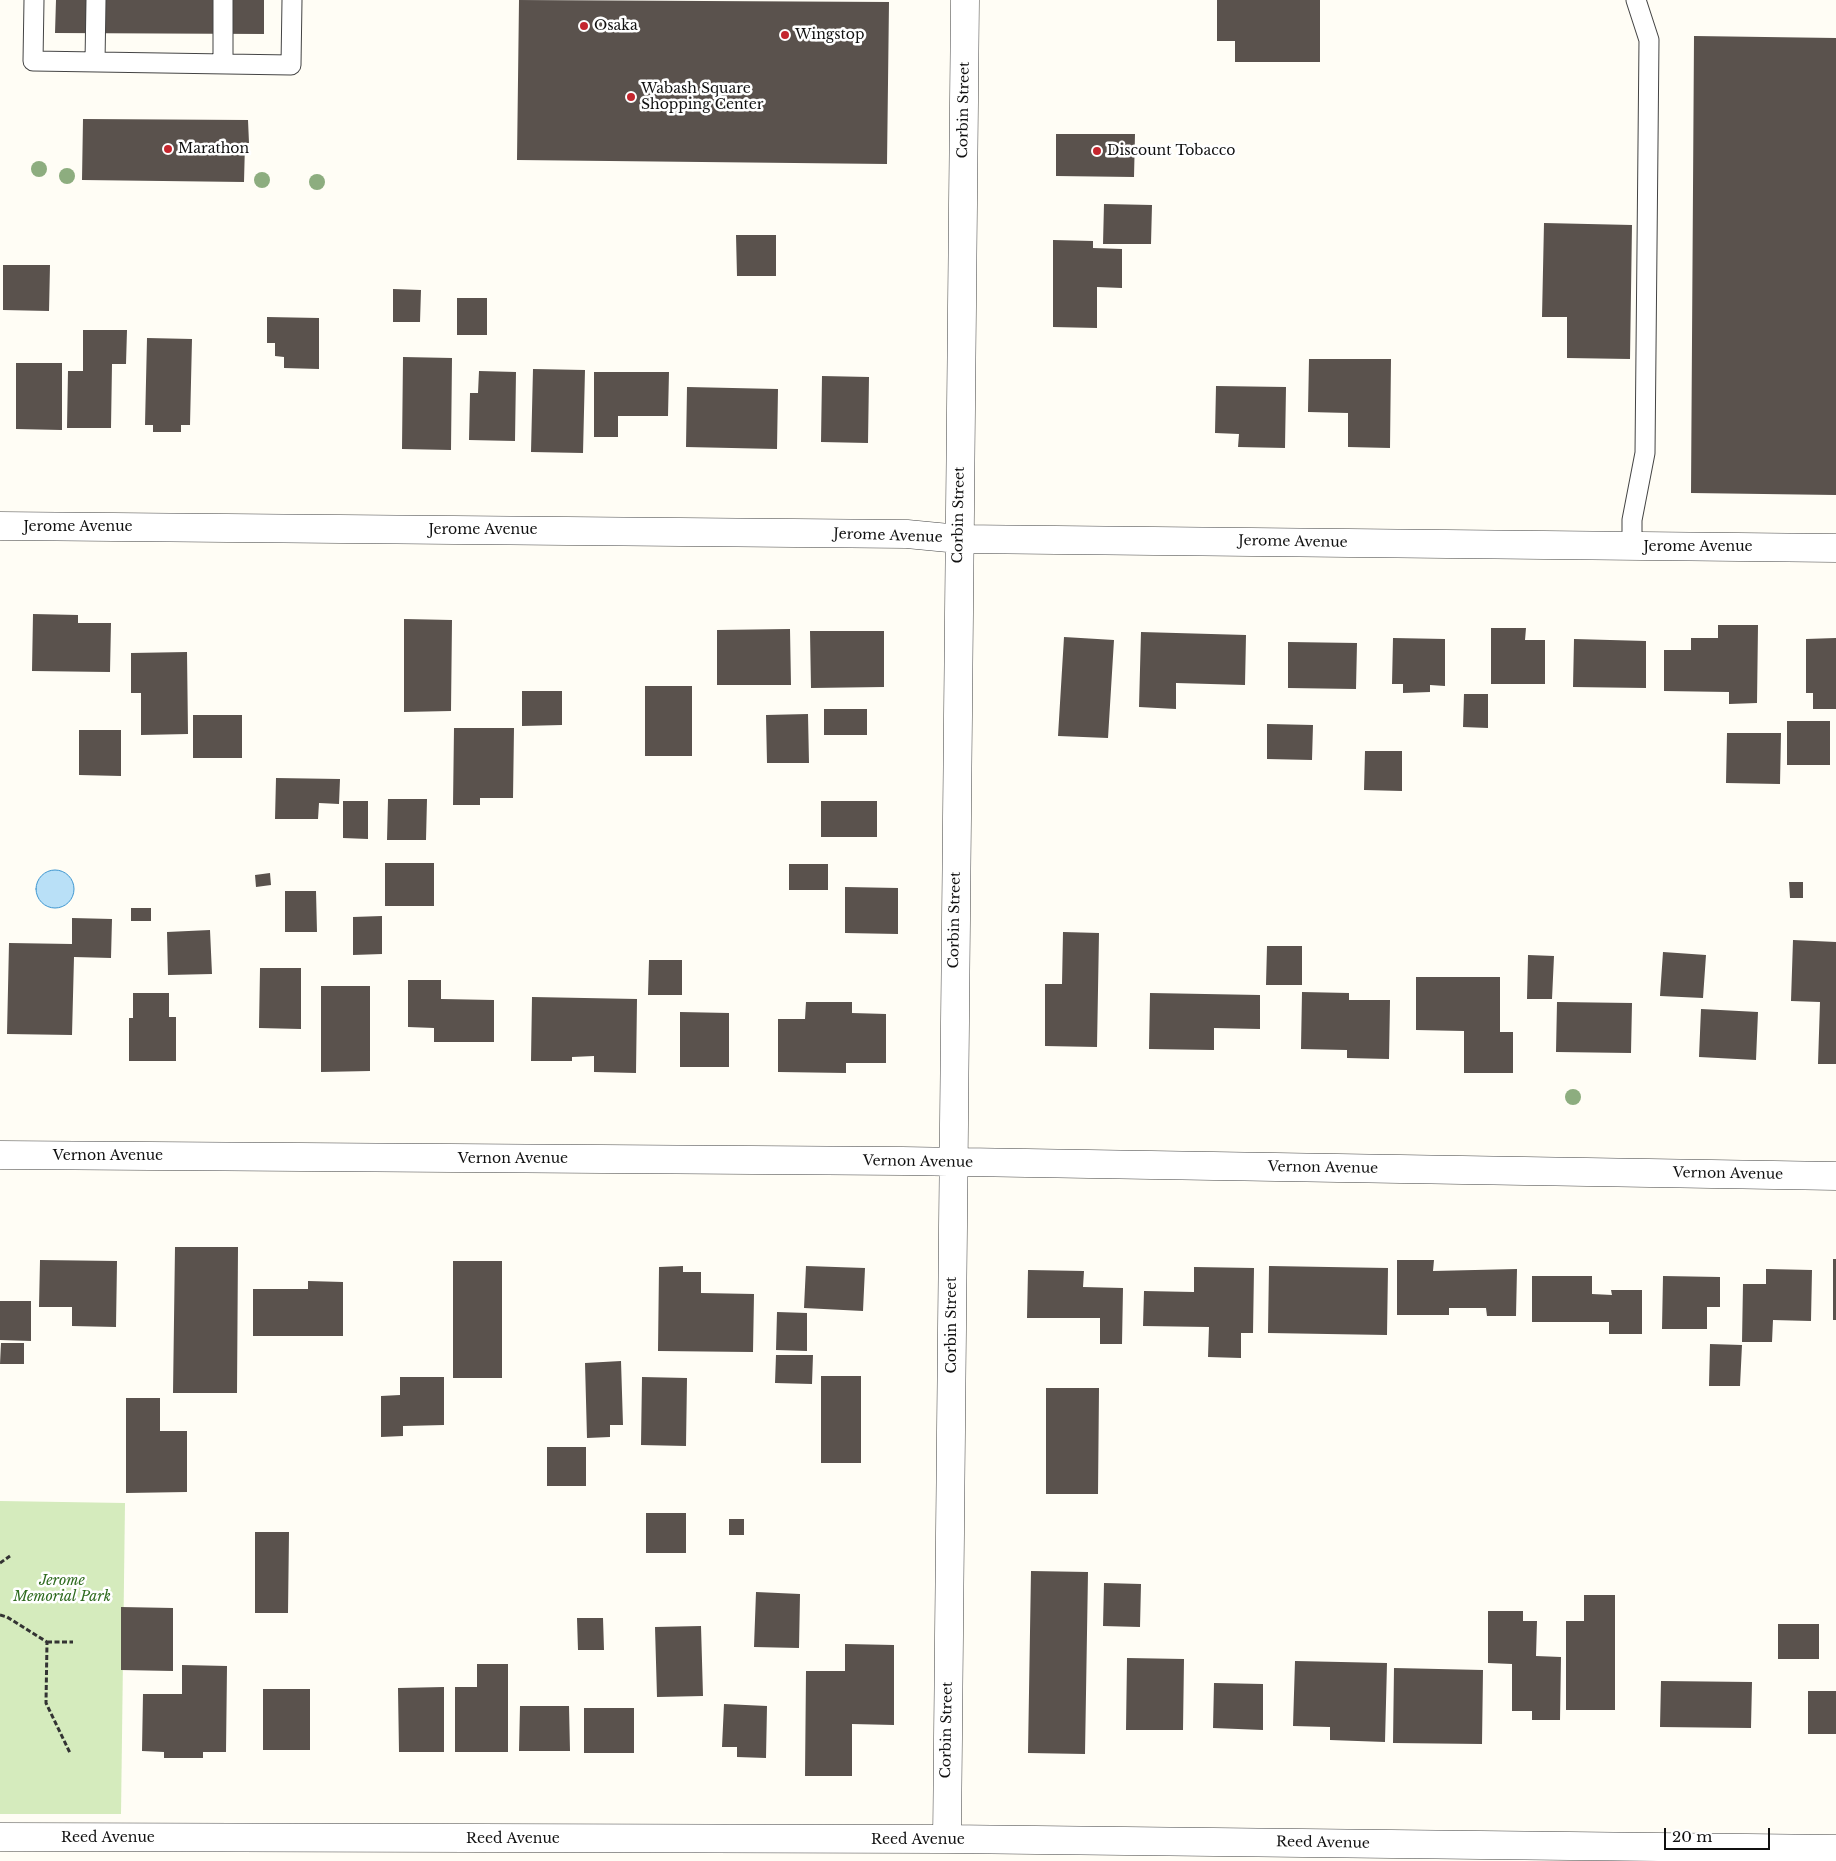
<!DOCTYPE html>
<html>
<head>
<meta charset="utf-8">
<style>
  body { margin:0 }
  #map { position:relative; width:1836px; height:1861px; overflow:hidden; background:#fffdf5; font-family:"Libre Baskerville",serif }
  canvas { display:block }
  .scale { position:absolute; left:1664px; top:1828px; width:106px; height:22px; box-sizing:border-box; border:2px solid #111; border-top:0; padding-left:6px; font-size:15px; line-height:18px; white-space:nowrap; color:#111; -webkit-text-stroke:4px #fff; paint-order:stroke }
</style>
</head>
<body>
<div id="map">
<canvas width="1836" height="1861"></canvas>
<div class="scale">20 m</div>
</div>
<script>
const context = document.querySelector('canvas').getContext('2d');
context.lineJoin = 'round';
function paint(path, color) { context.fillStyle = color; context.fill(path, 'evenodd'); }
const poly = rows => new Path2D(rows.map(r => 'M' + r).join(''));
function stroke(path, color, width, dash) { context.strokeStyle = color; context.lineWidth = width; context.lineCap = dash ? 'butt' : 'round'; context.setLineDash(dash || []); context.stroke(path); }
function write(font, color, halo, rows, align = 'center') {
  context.font = font + ' "Libre Baskerville",serif'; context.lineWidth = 5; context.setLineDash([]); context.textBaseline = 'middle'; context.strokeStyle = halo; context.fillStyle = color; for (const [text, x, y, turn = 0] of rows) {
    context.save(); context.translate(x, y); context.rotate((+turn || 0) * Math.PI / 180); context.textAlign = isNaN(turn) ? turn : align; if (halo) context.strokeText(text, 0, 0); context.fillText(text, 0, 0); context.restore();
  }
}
paint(poly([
  [0,1501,125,1503,121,1814,0,1814]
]), '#d5ebbd');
const water = poly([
  '36 889a19 19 0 1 1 38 0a19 19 0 1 1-38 0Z'
]);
paint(water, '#b9e0f7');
stroke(water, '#3f96cf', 1);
paint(poly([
  [56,0,264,0,264,34,55,33],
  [519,0,889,2,887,164,517,160],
  [1217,0,1320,0,1320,62,1235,62,1235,41,1217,41],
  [1694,36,1836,38,1836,495,1691,493],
  [83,119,248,120,249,143,245,143,244,182,82,180],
  [1056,134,1135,134,1134,177,1056,176],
  [1104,204,1152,205,1151,244,1103,244],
  [1544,223,1632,225,1630,359,1567,358,1567,317,1542,317],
  [736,235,776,235,776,276,737,276],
  [1053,240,1093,241,1093,248,1122,249,1122,288,1097,287,1097,328,1053,327],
  [3,265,50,265,49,311,3,310],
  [393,289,421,290,420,322,393,322],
  [457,298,487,298,487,335,457,335],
  [267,317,319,318,319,369,284,368,284,357,275,356,275,343,267,343],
  [83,330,127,330,126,364,112,364,111,428,67,428,68,371,83,371],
  [147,338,192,339,190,425,181,425,181,432,153,432,153,425,145,425],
  [403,357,452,358,451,450,402,449],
  [1309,359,1391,359,1390,448,1348,447,1348,413,1308,412],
  [16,363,62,363,62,430,16,429],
  [533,369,585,370,583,453,531,452],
  [479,371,516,372,515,441,469,440,470,393,478,393],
  [594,372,669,372,668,416,618,416,618,437,594,437],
  [822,376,869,377,868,443,821,442],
  [1216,386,1286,387,1285,448,1238,447,1239,434,1215,433],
  [687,387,778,389,777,449,686,447],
  [33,614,78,615,78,623,111,623,110,672,32,671],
  [404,619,452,620,451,711,404,712],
  [1718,625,1758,625,1757,703,1729,704,1729,692,1664,691,1664,650,1691,650,1691,638,1718,638],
  [1491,628,1526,628,1525,640,1545,640,1545,684,1491,684],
  [790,629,791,685,717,685,717,630],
  [810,631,884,631,884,687,811,688],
  [1141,632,1246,635,1245,685,1176,683,1176,709,1139,707],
  [1064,637,1114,640,1108,738,1058,736],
  [1393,638,1445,639,1445,686,1430,685,1430,692,1403,693,1403,684,1392,684],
  [1836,638,1836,709,1813,709,1813,693,1806,693,1806,639],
  [1574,639,1646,641,1646,688,1573,687],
  [1288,642,1357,643,1356,689,1288,688],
  [187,652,188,734,141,735,141,693,131,693,131,653],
  [645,686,692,686,692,756,645,756],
  [522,691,562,691,562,725,522,726],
  [1464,694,1488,694,1488,728,1463,727],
  [824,709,867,709,867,735,824,735],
  [808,714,809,763,767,763,766,715],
  [193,715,242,715,242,758,193,758],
  [1787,721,1830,721,1830,765,1787,765],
  [1267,724,1313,725,1312,760,1267,759],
  [454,728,514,728,513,798,480,798,480,805,453,805],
  [79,730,121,730,121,776,79,775],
  [1727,733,1781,733,1780,784,1726,783],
  [1365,751,1402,751,1402,791,1364,790],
  [276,778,340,779,339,804,319,803,318,819,275,819],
  [388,799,427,799,426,840,387,840],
  [343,801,368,801,368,839,343,838],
  [821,801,877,801,877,837,821,837],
  [385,863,434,863,434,906,385,906],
  [789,864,828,864,828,890,789,890],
  [270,873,271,885,256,887,255,875],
  [1789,882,1803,882,1803,898,1790,898],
  [845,887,898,888,898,934,845,933],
  [285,891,316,891,317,932,285,932],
  [131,908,151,908,151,921,131,921],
  [382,916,382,954,353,955,353,917],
  [72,918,112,919,111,958,74,957,72,1035,7,1034,9,943,72,944],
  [210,930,212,974,168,975,167,932],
  [1063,932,1099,933,1097,1047,1045,1046,1045,984,1062,984],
  [1793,940,1836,942,1836,1064,1818,1064,1820,1002,1791,1001],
  [1267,946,1302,946,1302,985,1266,985],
  [1663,952,1706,955,1703,998,1660,996],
  [1528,955,1554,956,1552,999,1527,999],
  [649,960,682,960,682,995,648,995],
  [260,968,301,968,301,1029,259,1028],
  [1416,977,1500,977,1500,1032,1513,1032,1513,1073,1464,1073,1464,1031,1416,1030],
  [408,980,441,980,441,999,494,1000,494,1042,434,1042,434,1028,408,1027],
  [321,986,370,986,370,1071,321,1072],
  [1302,992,1349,993,1349,1000,1390,1000,1389,1059,1347,1058,1347,1050,1301,1049],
  [133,993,169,993,169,1017,176,1017,176,1061,129,1061,129,1018,133,1018],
  [1150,993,1260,995,1260,1029,1214,1028,1214,1050,1149,1049],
  [532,997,637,999,636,1073,594,1072,594,1056,572,1057,572,1061,531,1061],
  [806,1002,852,1002,852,1013,886,1014,886,1063,846,1063,846,1073,778,1072,778,1019,805,1019],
  [1557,1002,1632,1003,1631,1053,1556,1052],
  [1701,1009,1758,1012,1756,1060,1699,1057],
  [680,1012,729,1013,729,1067,680,1067],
  [175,1247,238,1247,237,1393,173,1393],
  [1833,1259,1836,1259,1836,1320,1833,1320],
  [40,1260,117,1261,116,1327,72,1326,72,1307,39,1307],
  [1397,1260,1434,1260,1433,1271,1517,1269,1516,1316,1487,1316,1486,1308,1449,1308,1449,1315,1397,1315],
  [453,1261,502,1261,502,1378,453,1378],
  [683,1266,683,1272,701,1272,701,1293,754,1294,753,1352,658,1351,659,1267],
  [806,1266,865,1268,863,1311,804,1308],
  [1269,1266,1388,1268,1387,1335,1268,1333],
  [1194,1267,1254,1268,1253,1333,1241,1333,1241,1358,1208,1357,1209,1327,1143,1326,1144,1291,1194,1292],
  [1766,1269,1812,1270,1811,1321,1773,1320,1772,1342,1742,1342,1743,1284,1766,1284],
  [1028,1270,1084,1271,1083,1287,1123,1288,1122,1344,1100,1344,1100,1318,1027,1318],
  [1532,1276,1592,1276,1592,1294,1612,1295,1611,1290,1642,1290,1642,1334,1609,1334,1609,1322,1532,1322],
  [1663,1276,1720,1277,1720,1307,1707,1307,1707,1329,1662,1329],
  [308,1281,343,1282,343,1336,253,1336,253,1289,308,1289],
  [0,1301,31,1301,31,1341,0,1340],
  [777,1312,807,1313,807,1351,776,1350],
  [1,1343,24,1343,24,1364,0,1364],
  [1710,1344,1742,1345,1740,1386,1709,1386],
  [776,1355,813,1355,812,1384,775,1383],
  [621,1361,623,1425,610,1425,610,1437,587,1438,585,1363],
  [821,1376,861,1376,861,1463,821,1463],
  [400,1377,444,1377,444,1425,403,1426,403,1436,381,1437,381,1396,400,1395],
  [642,1377,687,1378,686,1446,641,1445],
  [1046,1388,1099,1388,1098,1494,1046,1494],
  [126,1398,160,1398,160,1431,187,1431,187,1492,126,1493],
  [547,1447,586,1447,586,1486,547,1486],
  [646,1513,686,1513,686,1553,646,1553],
  [729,1519,744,1519,744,1535,729,1535],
  [255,1532,289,1532,288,1613,255,1613],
  [1031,1571,1088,1572,1085,1754,1028,1753],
  [1104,1583,1141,1584,1140,1627,1103,1626],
  [756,1592,800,1594,799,1648,754,1647],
  [1584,1595,1615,1595,1615,1710,1566,1710,1566,1621,1584,1621],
  [121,1607,173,1608,173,1671,121,1670],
  [1488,1611,1523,1611,1523,1621,1537,1621,1536,1656,1561,1657,1560,1720,1532,1720,1532,1711,1512,1711,1512,1664,1488,1663],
  [577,1618,603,1618,604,1650,578,1650],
  [1778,1624,1819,1624,1819,1659,1778,1659],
  [701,1626,703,1696,657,1697,655,1627],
  [845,1644,894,1645,894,1725,852,1724,852,1776,805,1776,806,1671,845,1671],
  [1127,1658,1184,1659,1183,1730,1126,1730],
  [1295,1661,1387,1663,1385,1742,1330,1740,1330,1727,1293,1726],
  [477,1664,508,1664,508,1752,455,1752,455,1687,477,1687],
  [182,1665,227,1666,226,1752,203,1752,203,1758,164,1758,164,1752,142,1751,143,1694,182,1694],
  [1394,1668,1483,1670,1482,1744,1393,1743],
  [1661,1681,1752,1682,1751,1728,1660,1727],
  [1214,1683,1263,1684,1263,1730,1213,1728],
  [444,1687,444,1752,399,1752,398,1688],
  [263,1689,310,1689,310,1750,263,1750],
  [1808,1691,1836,1691,1836,1734,1808,1734],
  [724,1704,767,1706,766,1758,737,1757,737,1747,722,1747],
  [520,1706,569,1706,570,1751,519,1751],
  [584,1708,634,1708,634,1753,584,1753]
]), '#5a524d');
const lane = poly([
  [34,0,33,61,291,65,292,0],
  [95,62,96,0],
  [223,63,223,0],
  [1632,546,1632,520,1645,453,1649,40,1636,0]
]);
const street = poly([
  [0,526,907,534,959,539,1836,548],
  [0,1155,902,1161,1836,1176],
  [0,1837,947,1839,1836,1849],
  [947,1839,965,0]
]);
stroke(lane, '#444', 21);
stroke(street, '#444', 29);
stroke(poly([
  [0,1563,10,1556],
  [0,1615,7,1617,47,1642,46,1703,70,1753],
  [47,1642,73,1642]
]), '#333', 3, [5, 2.5]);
stroke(lane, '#fff', 19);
stroke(street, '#fff', 28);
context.fillStyle = '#8dad7f';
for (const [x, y] of [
  [39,169],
  [67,176],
  [262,180],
  [317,182],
  [1573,1097]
]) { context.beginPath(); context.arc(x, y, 8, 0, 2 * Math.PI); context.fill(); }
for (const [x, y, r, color] of [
  [584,26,5,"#c4262e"],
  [785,35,5,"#c4262e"],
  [631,97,5,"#c4262e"],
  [168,149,5,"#c4262e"],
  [1097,151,5,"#c4262e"]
]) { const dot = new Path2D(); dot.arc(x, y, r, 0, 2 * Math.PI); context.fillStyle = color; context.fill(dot); stroke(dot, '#fff', 2); }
write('14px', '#111', '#fff', [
  ["Osaka",594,26],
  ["Wingstop",795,35],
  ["Wabash Square",641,89],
  ["Shopping Center",641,105],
  ["Marathon",178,149],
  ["Discount Tobacco",1107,151]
], 'left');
write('14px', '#111', '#fff', [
  ["Corbin Street",964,110,-89],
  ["Corbin Street",959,515,-89],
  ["Jerome Avenue",78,527],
  ["Jerome Avenue",483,530],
  ["Jerome Avenue",888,536,2],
  ["Jerome Avenue",1293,542,1],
  ["Jerome Avenue",1698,547],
  ["Corbin Street",955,920,-89],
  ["Vernon Avenue",108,1156],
  ["Vernon Avenue",513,1159],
  ["Vernon Avenue",918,1162,1],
  ["Vernon Avenue",1323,1168,1],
  ["Vernon Avenue",1728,1174,1],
  ["Corbin Street",952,1325,-90],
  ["Corbin Street",947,1730,-89],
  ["Reed Avenue",108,1838],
  ["Reed Avenue",513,1839],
  ["Reed Avenue",918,1840],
  ["Reed Avenue",1323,1843,1]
]);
write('italic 14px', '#2f6b1f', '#fff', [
  ["Jerome",62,1581],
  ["Memorial Park",62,1597]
]);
</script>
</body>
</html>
